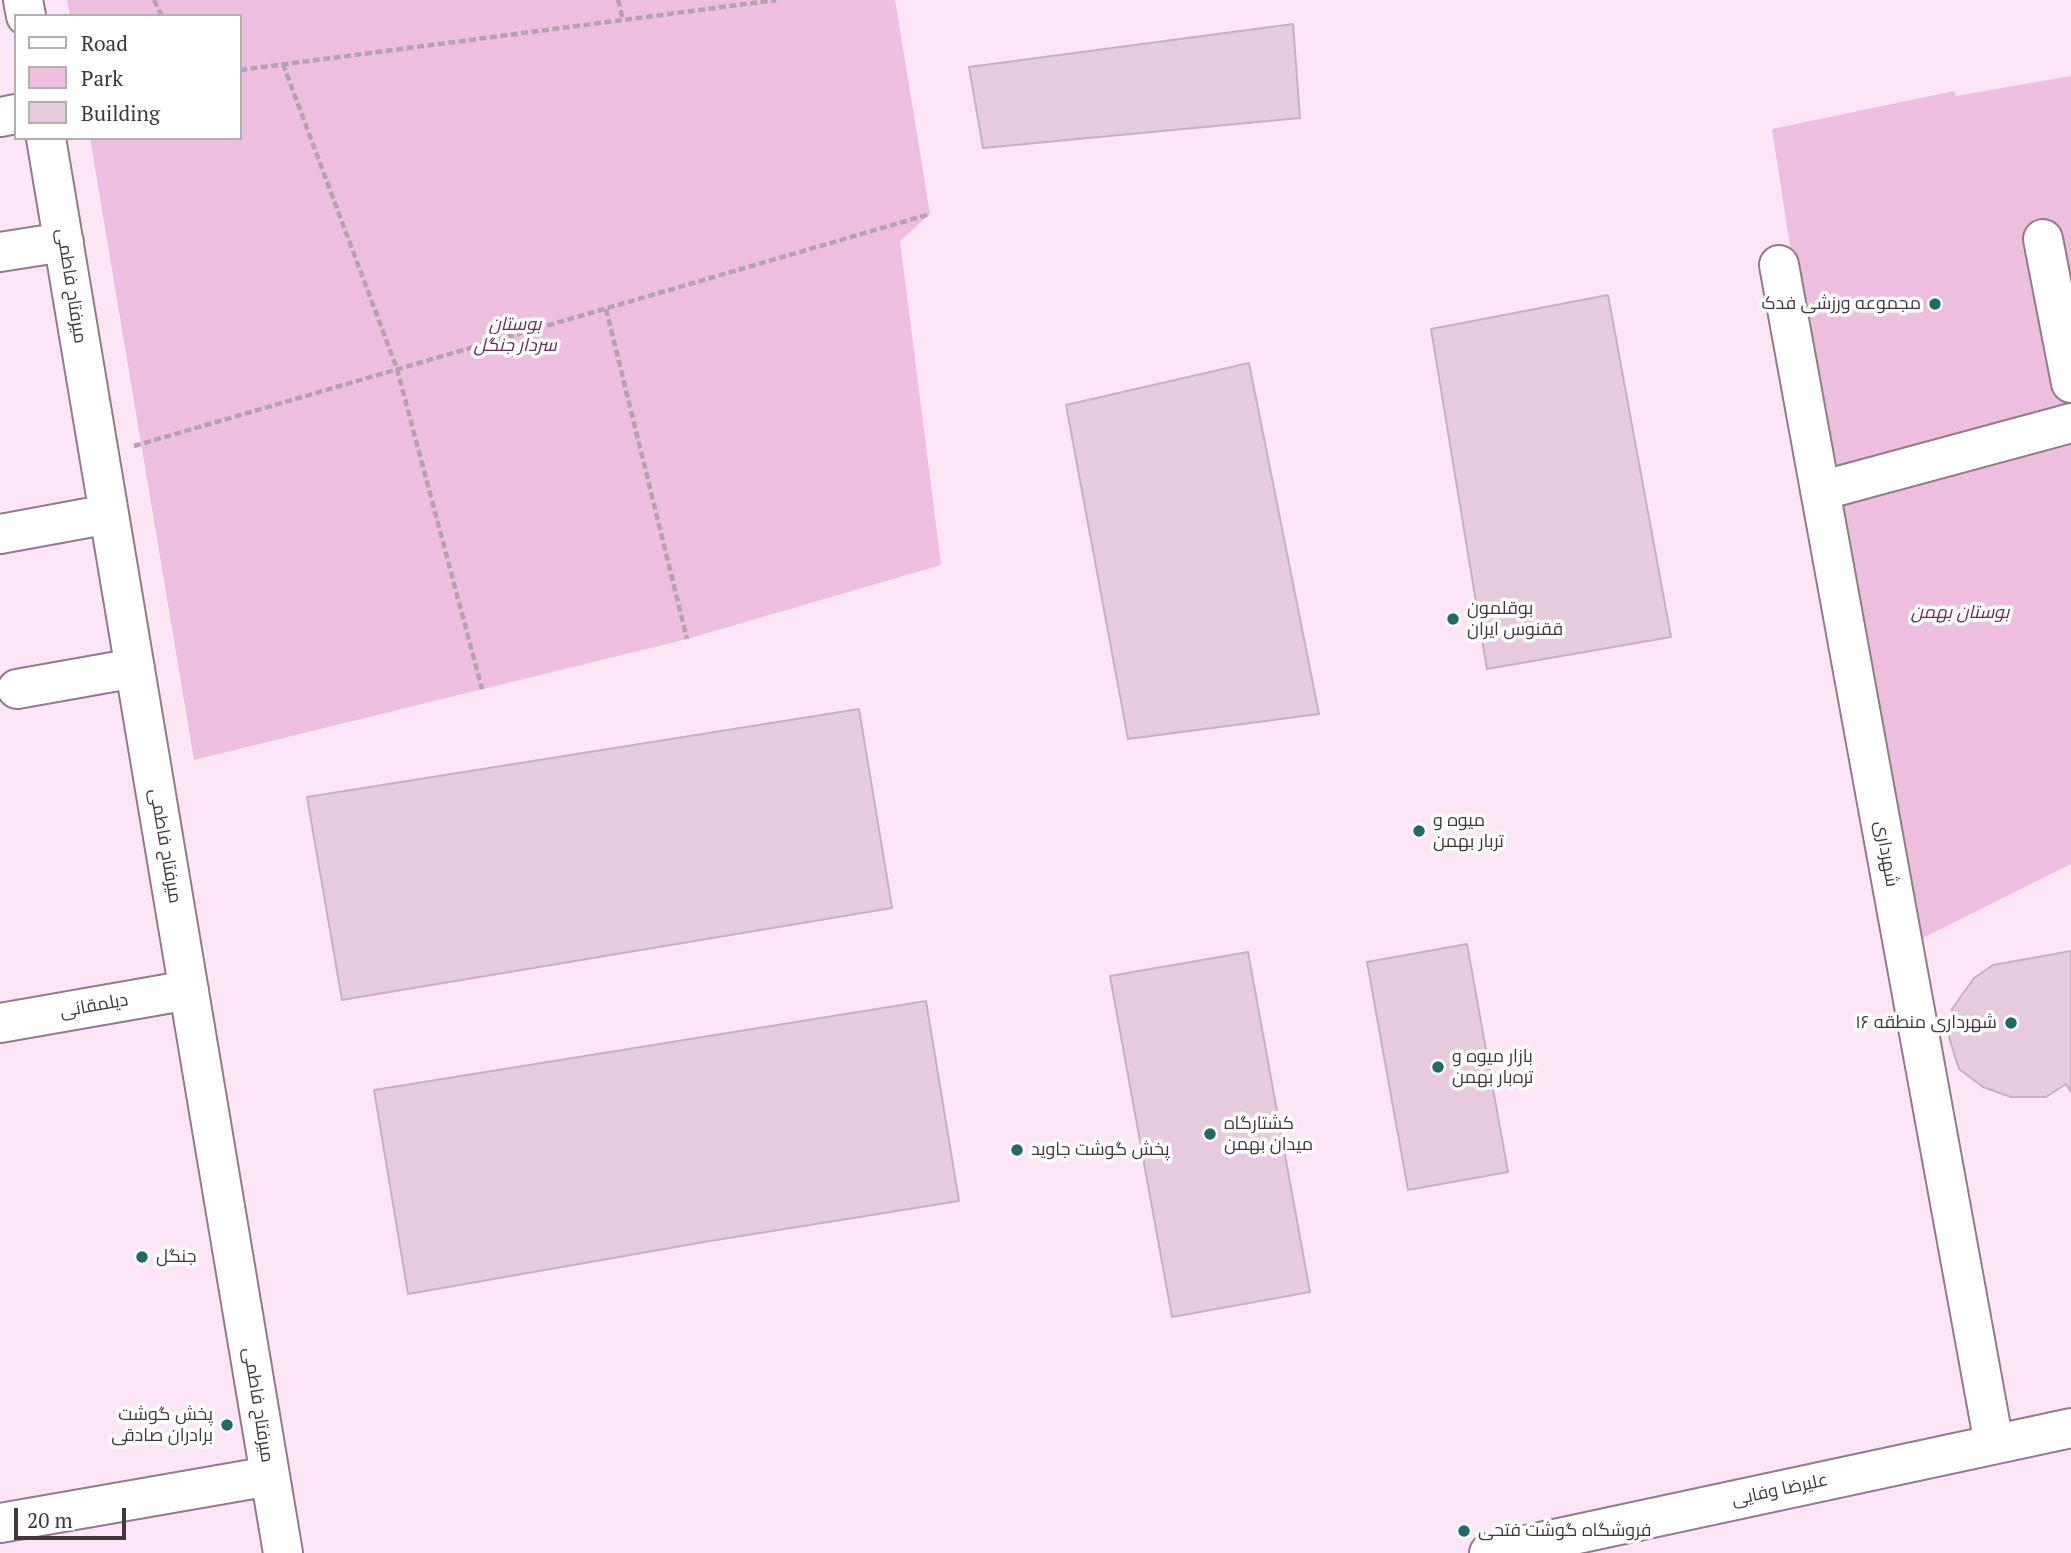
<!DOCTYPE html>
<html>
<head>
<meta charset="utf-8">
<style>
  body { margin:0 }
  #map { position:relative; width:2071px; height:1553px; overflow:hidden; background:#fce6f5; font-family:"PT Serif",serif }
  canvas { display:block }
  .legend { position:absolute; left:14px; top:14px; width:228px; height:126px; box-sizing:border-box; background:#fff; border:2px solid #b3afb1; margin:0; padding:9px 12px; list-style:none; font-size:21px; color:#41363d }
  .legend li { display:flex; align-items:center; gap:14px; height:35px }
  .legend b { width:35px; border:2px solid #b3afb1 }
  .scale { position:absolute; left:14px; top:1508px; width:112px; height:32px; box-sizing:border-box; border:4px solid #41363d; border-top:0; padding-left:9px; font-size:21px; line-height:24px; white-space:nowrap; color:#41363d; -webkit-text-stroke:5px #fff; paint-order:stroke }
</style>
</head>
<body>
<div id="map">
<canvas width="2071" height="1553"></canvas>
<ul class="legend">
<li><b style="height:9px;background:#fff"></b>Road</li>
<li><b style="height:19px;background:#edbede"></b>Park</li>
<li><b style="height:19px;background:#e5cbdc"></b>Building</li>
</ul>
<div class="scale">20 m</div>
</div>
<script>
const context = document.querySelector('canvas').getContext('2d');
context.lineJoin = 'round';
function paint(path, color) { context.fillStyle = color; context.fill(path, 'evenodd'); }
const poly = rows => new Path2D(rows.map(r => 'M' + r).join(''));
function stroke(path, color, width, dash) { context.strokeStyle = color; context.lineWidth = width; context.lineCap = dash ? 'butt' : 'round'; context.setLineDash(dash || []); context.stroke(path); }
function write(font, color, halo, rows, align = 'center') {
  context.font = font + ' "PT Serif",Cairo,serif'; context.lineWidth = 7; context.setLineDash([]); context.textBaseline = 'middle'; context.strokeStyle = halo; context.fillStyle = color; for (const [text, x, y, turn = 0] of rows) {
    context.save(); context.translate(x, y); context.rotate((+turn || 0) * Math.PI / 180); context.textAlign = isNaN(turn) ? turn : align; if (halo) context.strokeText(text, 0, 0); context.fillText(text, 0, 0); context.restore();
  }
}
paint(poly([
  [67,0,895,0,930,214,900,241,941,565,687,639,194,760,90,138,240,138,240,16,70,16],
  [2071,76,2071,864,1907,946,1833,525,1772,129,1954,91,1956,96]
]), '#edbede');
const building = poly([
  [1293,24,1300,118,983,148,969,67,1293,24],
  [1608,295,1671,637,1487,669,1431,329,1608,295],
  [1249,363,1319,714,1128,739,1066,405,1249,363],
  [859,709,892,908,342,1000,307,797,859,709],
  [1467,944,1508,1172,1408,1190,1367,962,1467,944],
  [2071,951,2071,1092,2066,1084,2046,1097,2011,1097,1983,1087,1959,1069,1949,1037,1952,1009,1974,978,1993,965,2071,951],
  [1248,952,1310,1292,1172,1317,1110,976,1248,952],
  [926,1001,959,1201,710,1241,408,1294,374,1090,926,1001]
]);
paint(building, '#e5cbdc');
stroke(building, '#c9b0c1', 2);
const minor = poly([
  [23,0,26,16],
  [0,117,16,114],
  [46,138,283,1553],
  [2043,239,2071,383],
  [0,252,64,242],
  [1779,265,1994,1444],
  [1820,491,2071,423],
  [0,534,109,514],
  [17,689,135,668],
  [0,1023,189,990],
  [0,1523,270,1476]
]);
const major = poly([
  [1489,1553,2071,1428]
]);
stroke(minor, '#927a8a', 42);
stroke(major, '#927a8a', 42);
stroke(poly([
  [154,0,162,16],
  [618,0,623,20],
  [283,64,397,369,482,689],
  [240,70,776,0],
  [606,309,687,639],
  [134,446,930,214]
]), '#b4a2ae', 4.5, [7, 3.5]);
stroke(minor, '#fff', 38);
stroke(major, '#fff', 38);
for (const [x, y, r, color] of [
  [1935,304,7,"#206b65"],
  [1453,619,7,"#206b65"],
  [1419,831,7,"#206b65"],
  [2011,1023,7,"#206b65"],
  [1438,1067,7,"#206b65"],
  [1210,1134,7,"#206b65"],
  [1017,1150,7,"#206b65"],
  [142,1257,7,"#206b65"],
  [227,1425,7,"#206b65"],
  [1464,1531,7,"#206b65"]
]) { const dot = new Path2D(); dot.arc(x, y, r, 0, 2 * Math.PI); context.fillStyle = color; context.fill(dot); stroke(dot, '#fff', 2.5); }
write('18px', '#41363d', '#fff', [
  ["میرفتاح فاطمی",71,286,81],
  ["میرفتاح فاطمی",165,846,80],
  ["شهرداری",1886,854,80],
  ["دیلمقانی",94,1006,-10],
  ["میرفتاح فاطمی",258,1405,81],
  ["علیرضا وفایی",1780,1490,-12]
]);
write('18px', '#41363d', '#fff', [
  ["مجموعه ورزشی فدک",1921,304,"right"],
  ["بوقلمون",1467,609],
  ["ققنوس ایران",1467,630],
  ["میوه و",1433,821],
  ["تربار بهمن",1433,842],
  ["شهرداری منطقه ۱۶",1997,1023,"right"],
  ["بازار میوه و",1452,1057],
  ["تره‌بار بهمن",1452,1078],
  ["کشتارگاه",1224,1124],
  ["میدان بهمن",1224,1145],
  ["پخش گوشت جاوید",1031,1150],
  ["جنگل",156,1257],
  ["پخش گوشت",213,1415,"right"],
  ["برادران صادقی",213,1436,"right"],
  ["فروشگاه گوشت فتحی",1478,1531]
], 'left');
write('italic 18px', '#682a59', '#fff', [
  ["بوستان",515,325],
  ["سردار جنگل",515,346],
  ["بوستان بهمن",1960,613]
]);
</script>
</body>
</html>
